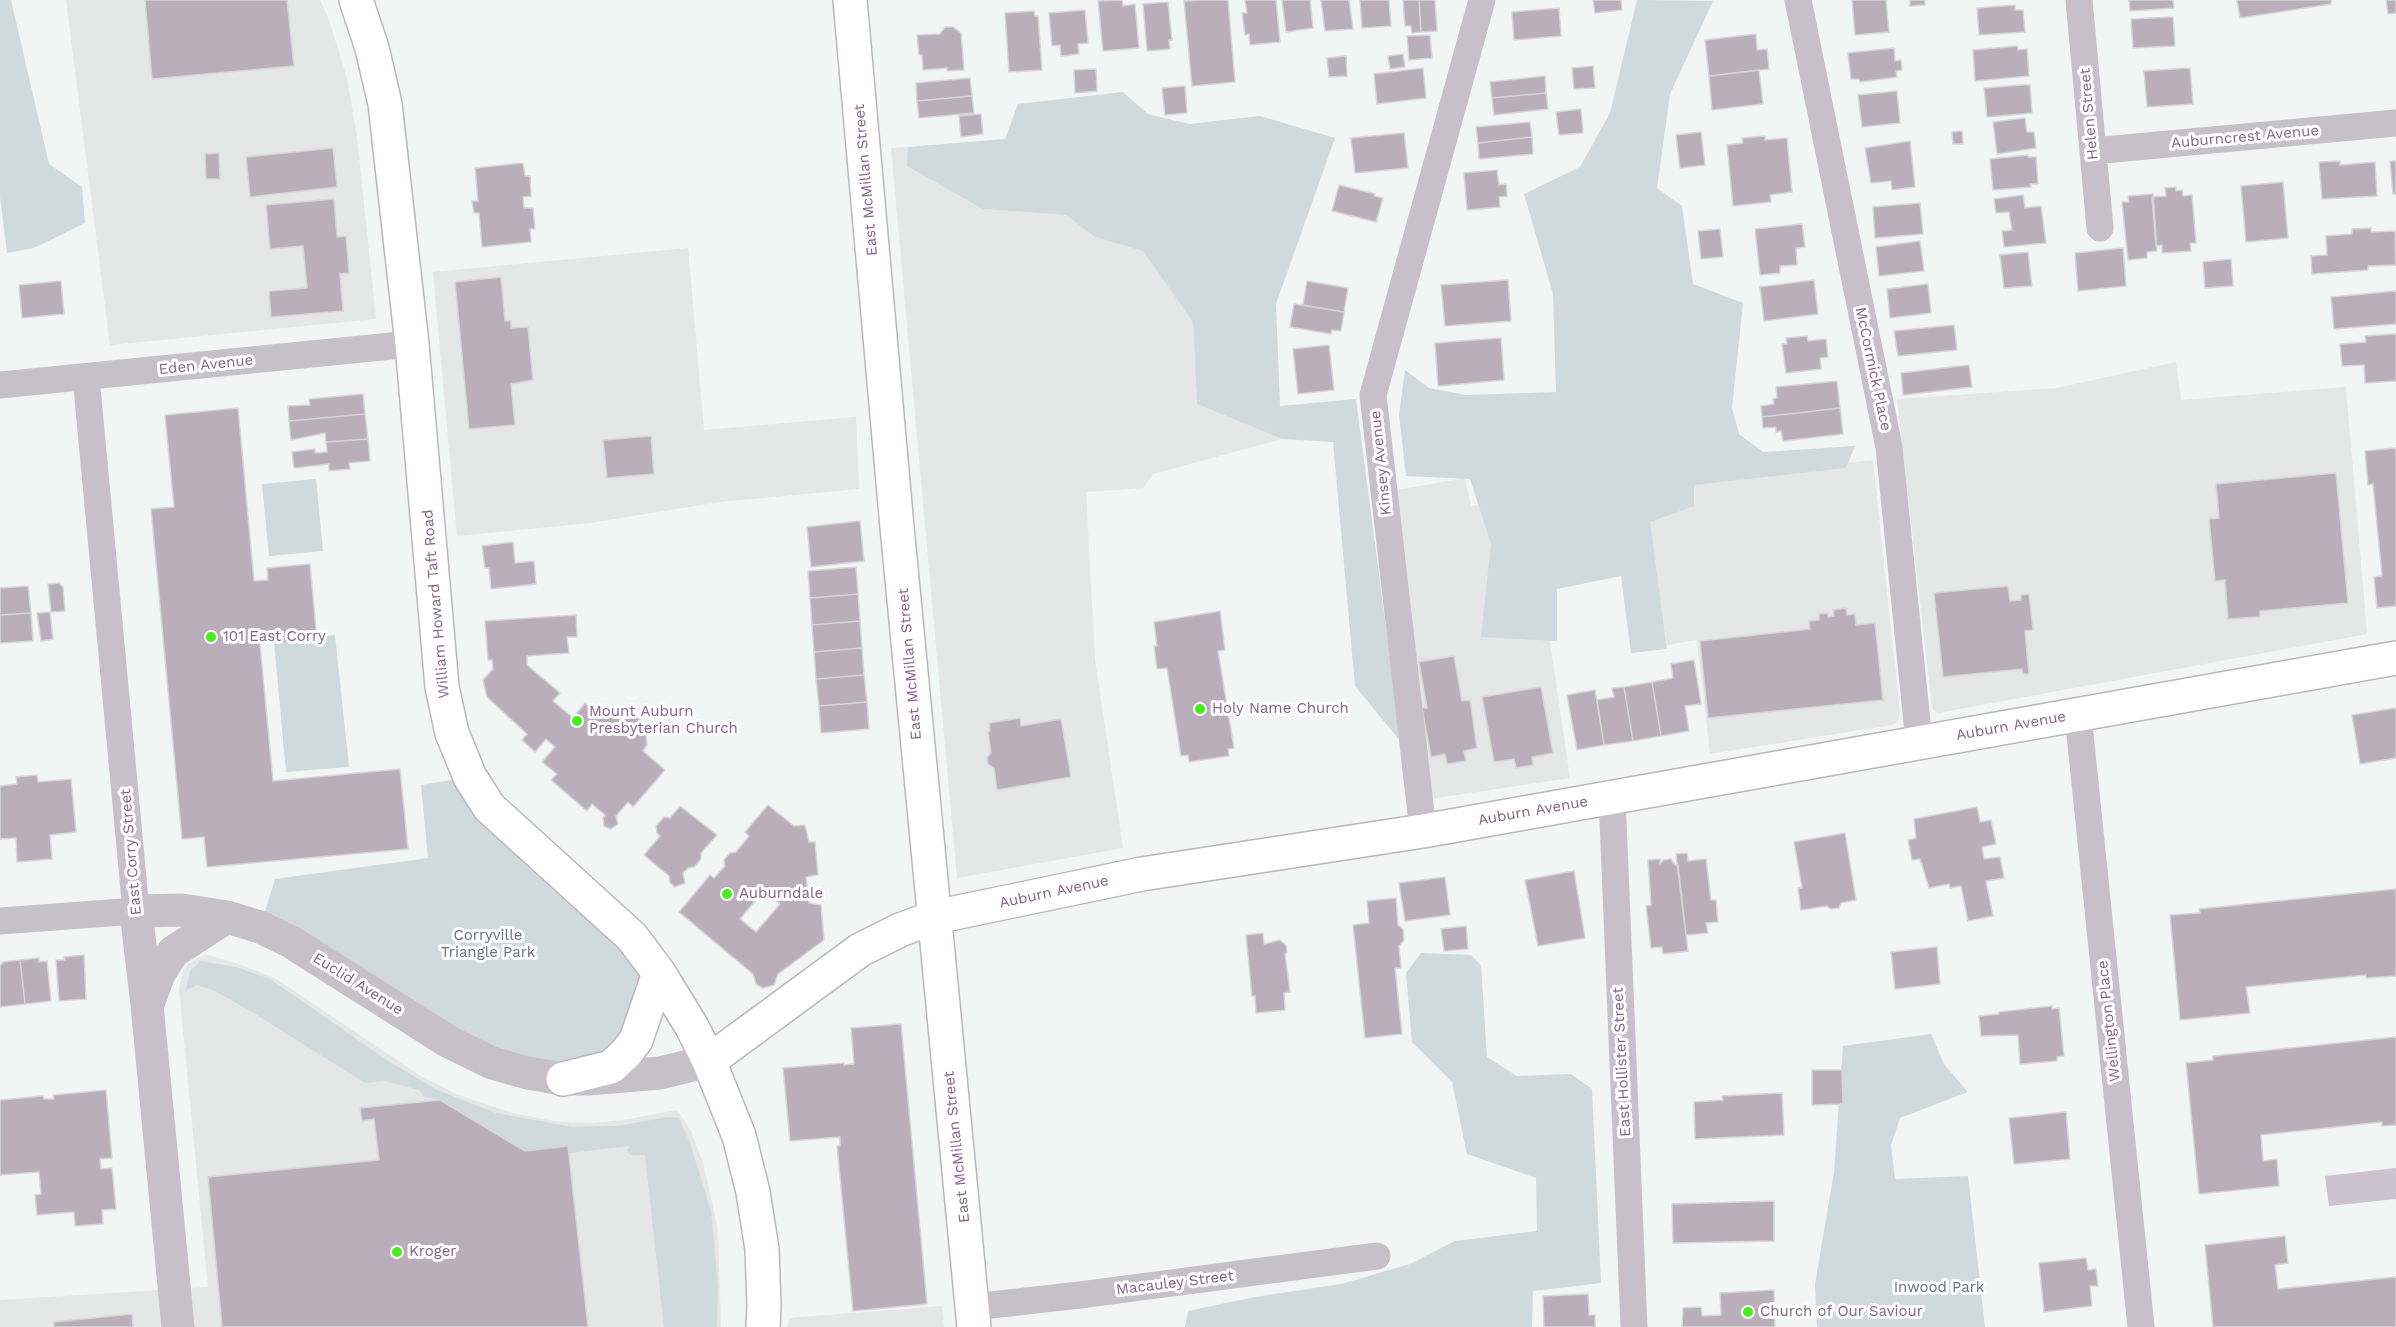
<!DOCTYPE html>
<html>
<head>
<meta charset="utf-8">
<style>
  body { margin:0 }
  canvas { display:block; background:#f1f5f4 }
</style>
</head>
<body>
<canvas width="2396" height="1327"></canvas>
<script>
const context = document.querySelector('canvas').getContext('2d');
context.lineJoin = 'round';
function paint(path, color) { context.fillStyle = color; context.fill(path, 'evenodd'); }
const poly = rows => new Path2D(rows.map(r => 'M' + r).join(''));
function stroke(path, color, width, dash) { context.strokeStyle = color; context.lineWidth = width; context.lineCap = dash ? 'butt' : 'round'; context.setLineDash(dash || []); context.stroke(path); }
function write(font, color, halo, rows, align = 'center') {
  context.font = font + ' "Work Sans",sans-serif'; context.lineWidth = 6; context.setLineDash([]); context.textBaseline = 'middle'; context.strokeStyle = halo; context.fillStyle = color; for (const [text, x, y, turn = 0] of rows) {
    context.save(); context.translate(x, y); context.rotate((+turn || 0) * Math.PI / 180); context.textAlign = isNaN(turn) ? turn : align; if (halo) context.strokeText(text, 0, 0); context.fillText(text, 0, 0); context.restore();
  }
}
paint(poly([
  [66,0,320,0,329,20,347,78,357,137,376,319,110,345],
  [908,147,983,209,1066,215,1095,237,1143,251,1193,322,1197,404,1282,439,1153,474,1143,488,1086,492,1095,660,1123,848,957,878,891,148],
  [688,248,704,430,856,417,859,489,720,502,590,523,457,536,433,272],
  [2176,362,2181,400,2346,387,2367,634,1938,713,1935,711,1932,708,1897,399,2057,388],
  [1873,460,1900,713,1898,721,1892,725,1710,754,1697,640,1667,645,1644,486],
  [1465,478,1471,506,1529,500,1570,778,1430,799,1397,490],
  [208,955,242,965,278,980,419,1075,456,1094,512,1113,559,1122,593,1123,623,1120,677,1110,691,1131,703,1163,711,1197,718,1232,721,1327,0,1327,0,1300,208,1287,179,989,183,970,189,963,198,958],
  [942,1306,944,1327,788,1327,789,1318]
]), '#e5e6e6');
paint(poly([
  [0,0,11,0,49,164,82,187,85,223,34,248,7,253,0,197],
  [1637,0,1713,1,1670,94,1657,188,1682,206,1693,284,1743,303,1732,408,1739,434,1763,452,1855,446,1846,468,1694,485,1694,506,1650,522,1667,649,1631,653,1621,576,1557,589,1557,641,1481,637,1491,544,1470,479,1406,476,1399,415,1405,370,1429,388,1466,395,1556,392,1553,294,1524,194,1580,167,1610,113],
  [1123,92,1148,114,1189,124,1260,116,1335,138,1276,304,1280,406,1356,399,1401,742,1355,686,1333,442,1282,439,1197,404,1193,322,1143,251,1095,237,1066,215,983,209,907,166,908,147,1005,139,1018,104],
  [316,479,323,551,269,556,262,484],
  [335,635,349,767,286,772,274,642],
  [470,777,659,973,626,1053,527,1073,260,927,275,879,428,858,421,785],
  [1421,953,1471,955,1481,965,1487,1057,1517,1076,1571,1074,1592,1089,1601,1283,1533,1291,1532,1327,1185,1327,1188,1311,1255,1297,1341,1284,1410,1264,1455,1241,1537,1231,1536,1178,1467,1154,1452,1082,1412,1042,1406,973],
  [201,961,236,967,270,979,388,1061,437,1090,496,1113,572,1127,618,1126,668,1117,679,1118,690,1143,711,1211,718,1286,717,1327,664,1327,645,1155,630,1155,627,1151,630,1146,569,1153,567,1146,525,1151,440,1100,425,1097,419,1090,385,1081,365,1083,252,1012,215,991,197,985,186,990,190,971],
  [1931,1034,1944,1064,1968,1092,1900,1118,1891,1145,1895,1179,1968,1176,1985,1327,1817,1327,1815,1284,1834,1172,1843,1046]
]), '#d0d9db');
paint(poly([
  [2396,1168,2396,1199,2329,1206,2325,1176]
]), '#cdc2d0');
const building = poly([
  [145,0,287,0,294,66,152,79,145,0],
  [1122,0,1123,6,1135,4,1139,48,1103,51,1098,1,1122,0],
  [1201,0,1228,0,1235,82,1192,86,1184,1,1201,0],
  [1245,0,1276,0,1280,42,1250,45,1249,34,1245,35,1242,13,1247,13,1245,0],
  [1282,0,1310,0,1313,28,1286,32,1282,0],
  [1321,0,1349,0,1353,29,1325,31,1321,0],
  [1360,0,1389,0,1391,26,1362,28,1360,0],
  [1403,0,1419,0,1421,32,1412,33,1411,26,1405,26,1403,0],
  [1419,0,1435,0,1437,31,1421,32,1419,0],
  [1593,0,1621,0,1622,10,1595,13,1593,0],
  [1852,0,1886,0,1889,32,1855,35,1852,0],
  [1910,0,1925,0,1925,5,1910,6,1910,0],
  [2129,0,2173,0,2174,8,2130,11,2129,0],
  [2237,0,2331,0,2331,4,2240,18,2237,0],
  [2386,0,2396,0,2396,13,2388,14,2386,0],
  [1168,2,1172,40,1169,40,1170,49,1147,51,1143,4,1168,2],
  [2015,5,2015,10,2023,10,2025,32,1979,35,1977,8,2015,5],
  [1559,8,1561,36,1514,40,1512,12,1559,8],
  [1085,10,1088,43,1078,44,1079,54,1061,56,1060,45,1052,46,1049,13,1085,10],
  [1034,11,1035,16,1038,16,1042,70,1009,72,1005,13,1034,11],
  [2173,17,2175,46,2133,48,2131,19,2173,17],
  [945,27,953,27,961,33,964,70,947,71,947,68,923,70,922,55,919,55,917,35,940,34,945,27],
  [1756,34,1757,50,1767,49,1769,69,1709,76,1705,40,1756,34],
  [1430,35,1432,58,1409,60,1407,36,1430,35],
  [2018,46,2018,50,2027,49,2029,76,1975,81,1973,50,2018,46],
  [1894,48,1895,61,1901,60,1902,70,1896,71,1897,77,1860,82,1859,79,1851,79,1848,53,1894,48],
  [1403,54,1405,67,1390,69,1388,56,1403,54],
  [1346,56,1347,76,1329,77,1327,58,1346,56],
  [1593,66,1595,88,1574,89,1572,68,1593,66],
  [1423,68,1426,98,1377,104,1374,74,1423,68],
  [2190,68,2193,104,2147,107,2144,71,2190,68],
  [1096,69,1097,91,1075,93,1074,70,1096,69],
  [1759,70,1763,104,1712,110,1709,76,1759,70],
  [1545,76,1546,93,1492,98,1490,82,1545,76],
  [970,78,972,96,917,101,916,83,970,78],
  [2022,85,2030,85,2032,113,1987,117,1984,88,2022,85],
  [1185,86,1187,113,1165,115,1162,88,1185,86],
  [1897,91,1900,123,1862,127,1858,95,1897,91],
  [1546,93,1548,109,1494,115,1492,98,1546,93],
  [972,96,974,113,919,118,917,101,972,96],
  [1581,109,1583,133,1559,135,1556,112,1581,109],
  [981,114,983,134,961,137,959,116,981,114],
  [2025,118,2027,132,2034,132,2036,148,1997,154,1993,122,2025,118],
  [1530,122,1532,137,1478,143,1476,127,1530,122],
  [1962,131,1963,144,1953,144,1952,132,1962,131],
  [1701,132,1705,165,1680,168,1676,135,1701,132],
  [1404,133,1408,168,1355,173,1351,138,1404,133],
  [1765,136,1765,140,1787,138,1792,192,1770,195,1771,202,1733,206,1727,145,1743,143,1742,138,1765,136],
  [1532,137,1533,154,1479,159,1478,143,1532,137],
  [1910,141,1915,187,1892,190,1891,181,1871,183,1865,148,1910,141],
  [333,148,337,187,250,197,246,157,333,148],
  [219,153,220,179,206,179,205,154,219,153],
  [2028,155,2028,157,2036,157,2038,184,2030,184,2031,187,1993,190,1990,159,2028,155],
  [2340,161,2340,165,2375,162,2377,196,2322,199,2319,162,2340,161],
  [2390,161,2396,161,2396,194,2393,194,2390,161],
  [523,163,525,176,530,176,531,196,523,197,524,208,533,208,535,229,530,229,531,242,482,247,479,213,474,213,472,201,478,201,475,168,523,163],
  [1497,170,1499,185,1506,184,1507,196,1499,197,1500,207,1467,210,1464,173,1497,170],
  [2283,182,2288,238,2246,242,2241,186,2283,182],
  [1339,185,1375,194,1374,196,1383,198,1376,222,1332,211,1339,185],
  [2176,187,2176,191,2182,190,2183,196,2192,195,2196,243,2190,243,2191,251,2162,253,2162,245,2156,246,2152,197,2166,196,2165,188,2176,187],
  [2153,194,2157,251,2147,252,2147,258,2128,260,2122,202,2129,202,2128,196,2153,194],
  [2023,195,2025,208,2041,206,2046,243,2004,247,2002,231,2012,230,2009,212,1996,213,1994,199,2023,195],
  [334,199,337,237,346,236,349,273,340,274,343,311,271,317,269,291,307,288,303,246,270,249,266,205,334,199],
  [1920,203,1923,234,1875,238,1873,207,1920,203],
  [1802,224,1805,247,1796,248,1797,265,1780,266,1780,273,1760,275,1755,229,1802,224],
  [2371,228,2371,232,2395,231,2396,265,2368,266,2368,270,2312,274,2311,256,2327,255,2326,236,2352,234,2352,229,2371,228],
  [1720,229,1723,257,1701,259,1698,231,1720,229],
  [1920,241,1924,271,1879,276,1876,247,1920,241],
  [2123,248,2126,286,2078,291,2075,253,2123,248],
  [2028,252,2032,286,2004,288,2000,255,2028,252],
  [2231,259,2233,286,2205,288,2203,262,2231,259],
  [501,277,505,321,511,321,511,328,528,327,533,380,511,384,515,425,469,429,455,282,501,277],
  [1508,280,1511,321,1445,326,1441,285,1508,280],
  [1814,280,1818,314,1764,321,1760,287,1814,280],
  [61,281,64,314,22,318,19,285,61,281],
  [1307,281,1348,288,1344,312,1303,305,1307,281],
  [1928,284,1931,313,1890,318,1887,289,1928,284],
  [2396,291,2396,324,2334,329,2331,297,2396,291],
  [1294,304,1344,312,1341,331,1332,330,1331,334,1290,327,1294,304],
  [1954,325,1957,350,1898,356,1894,331,1954,325],
  [2396,334,2396,381,2365,383,2364,365,2342,366,2340,344,2366,342,2365,336,2396,334],
  [1807,336,1808,341,1826,339,1828,357,1820,358,1821,369,1786,373,1782,344,1787,344,1786,338,1807,336],
  [1501,338,1504,380,1438,386,1435,343,1501,338],
  [1329,345,1334,390,1298,394,1293,349,1329,345],
  [1969,365,1972,387,1903,395,1901,373,1969,365],
  [1837,381,1840,408,1762,417,1761,406,1774,404,1773,399,1777,398,1776,387,1837,381],
  [363,394,365,414,289,421,288,406,310,405,309,399,363,394],
  [238,408,254,581,268,580,267,568,310,564,317,640,276,644,275,633,259,634,273,781,400,769,408,849,207,867,204,837,182,839,151,509,174,507,165,415,238,408],
  [1840,408,1843,434,1783,441,1781,431,1776,432,1776,427,1763,428,1762,417,1840,408],
  [365,414,368,439,326,442,325,433,291,440,289,421,365,414],
  [651,436,654,474,607,478,603,440,651,436],
  [368,439,370,461,349,463,350,469,329,471,329,464,294,468,292,452,315,449,315,453,327,452,326,442,368,439],
  [2396,448,2396,606,2377,608,2374,577,2382,576,2373,484,2368,485,2365,451,2396,448],
  [2336,473,2348,603,2260,611,2260,617,2228,619,2225,580,2215,581,2209,519,2219,518,2216,484,2336,473],
  [860,521,864,561,811,567,807,527,860,521],
  [513,542,515,563,534,561,536,584,491,589,489,568,485,568,482,546,513,542],
  [856,567,858,594,810,598,808,571,856,567],
  [59,583,63,587,65,611,51,612,48,584,59,583],
  [28,586,31,613,0,615,0,588,28,586],
  [2008,586,2010,601,2021,600,2021,595,2029,594,2033,630,2025,631,2029,674,2023,674,2022,669,1943,677,1934,593,2008,586],
  [858,594,860,621,812,625,810,598,858,594],
  [1846,608,1847,615,1855,614,1856,625,1875,623,1883,700,1708,718,1700,641,1810,629,1809,621,1819,620,1819,614,1828,613,1828,617,1834,616,1833,610,1846,608],
  [1220,611,1225,650,1218,651,1234,748,1228,749,1229,756,1189,762,1188,755,1181,756,1167,668,1157,669,1154,646,1157,646,1154,622,1220,611],
  [50,612,53,639,41,641,37,613,50,612],
  [31,613,33,641,0,643,0,615,31,613],
  [576,615,577,637,567,637,569,653,527,656,527,665,560,693,553,701,573,718,585,703,603,718,609,711,628,709,645,724,647,745,643,751,665,770,633,807,628,802,616,816,618,824,611,829,604,826,603,818,605,815,592,804,587,811,551,780,557,774,542,762,555,747,546,739,535,752,522,740,527,734,487,697,483,680,493,669,492,660,488,660,485,621,576,615],
  [860,621,862,648,814,652,812,625,860,621],
  [862,648,864,675,816,679,814,652,862,648],
  [1454,656,1462,701,1470,700,1477,748,1464,751,1466,761,1447,764,1445,754,1431,757,1422,708,1427,708,1419,662,1454,656],
  [1694,660,1701,704,1685,706,1689,731,1661,736,1652,682,1673,678,1671,664,1694,660],
  [864,675,867,702,819,706,816,679,864,675],
  [1652,682,1661,736,1633,741,1624,687,1652,682],
  [1541,687,1553,753,1532,757,1533,765,1516,768,1514,759,1494,762,1482,697,1541,687],
  [1624,687,1633,741,1604,745,1597,700,1614,697,1612,688,1624,687],
  [1595,690,1604,745,1577,750,1567,695,1595,690],
  [867,702,869,729,821,733,819,706,867,702],
  [2396,708,2396,758,2360,764,2352,715,2396,708],
  [1020,718,1021,726,1061,719,1071,777,997,790,994,768,988,764,987,758,991,753,988,732,990,731,989,723,1020,718],
  [37,775,38,782,71,779,76,832,50,835,52,859,17,862,16,838,0,839,0,786,17,784,16,777,37,775],
  [768,805,794,826,805,825,809,842,815,842,818,875,806,877,809,903,821,905,824,940,778,974,774,985,763,988,756,984,753,974,679,912,710,875,714,878,725,866,724,860,730,853,736,852,749,836,745,832,768,805],
  [764,890,780,904,756,932,740,919,764,890],
  [680,806,717,835,701,853,701,859,694,867,688,868,683,873,685,883,675,887,670,883,669,876,644,855,660,836,657,833,656,826,664,817,670,818,680,806],
  [1977,807,1980,822,1991,820,1996,844,1982,847,1984,859,2000,857,2004,878,1986,881,1993,916,1968,921,1961,886,1950,888,1949,884,1929,888,1920,859,1912,860,1908,840,1916,838,1914,819,1977,807],
  [1845,833,1856,900,1841,903,1839,908,1831,909,1827,906,1801,910,1798,888,1802,888,1794,842,1845,833],
  [1687,853,1688,861,1706,859,1711,900,1716,900,1718,922,1706,923,1708,933,1686,935,1676,854,1687,853],
  [1660,859,1660,864,1663,860,1671,859,1675,865,1678,865,1688,951,1663,954,1662,947,1651,948,1646,906,1651,905,1648,860,1660,859],
  [1574,871,1585,938,1538,946,1525,880,1574,871],
  [1445,877,1450,915,1405,921,1399,883,1445,877],
  [2396,889,2396,976,2366,978,2366,975,2246,987,2250,1013,2180,1020,2170,915,2200,913,2199,909,2396,889],
  [1396,898,1398,925,1403,929,1404,940,1399,946,1401,968,1395,968,1402,1034,1365,1038,1353,925,1369,923,1367,901,1396,898],
  [1466,926,1468,949,1444,951,1441,929,1466,926],
  [1263,933,1264,944,1280,940,1286,945,1287,952,1285,954,1290,992,1284,993,1285,1010,1256,1013,1255,996,1252,996,1246,935,1263,933],
  [1937,947,1940,984,1895,989,1891,952,1937,947],
  [84,955,86,999,59,1001,56,960,65,960,64,957,84,955],
  [39,958,39,962,47,961,51,1001,25,1004,20,960,39,958],
  [20,960,25,1004,0,1007,0,965,2,964,2,962,20,960],
  [2052,1006,2052,1009,2059,1008,2064,1056,2057,1057,2057,1061,2020,1064,2018,1035,1981,1036,1979,1016,1999,1014,1999,1012,2052,1006],
  [901,1024,927,1304,853,1311,837,1146,840,1146,840,1137,790,1141,783,1068,844,1063,844,1065,854,1064,851,1028,901,1024],
  [2396,1037,2396,1125,2382,1126,2382,1122,2261,1135,2263,1161,2277,1159,2279,1186,2199,1194,2186,1063,2213,1060,2213,1056,2396,1037],
  [1812,1070,1842,1070,1843,1104,1812,1105,1812,1070],
  [106,1090,112,1158,100,1159,101,1169,112,1168,116,1209,102,1210,103,1224,75,1226,74,1212,37,1215,35,1195,41,1194,39,1172,0,1175,0,1100,43,1096,44,1099,54,1099,53,1095,106,1090],
  [1782,1093,1784,1135,1695,1139,1694,1102,1723,1100,1722,1096,1782,1093],
  [440,1100,525,1151,568,1146,588,1327,222,1327,208,1177,379,1160,374,1119,362,1121,360,1108,440,1100],
  [2066,1112,2070,1159,2014,1164,2009,1118,2066,1112],
  [1774,1201,1774,1241,1673,1243,1672,1204,1774,1201],
  [2285,1236,2288,1263,2275,1265,2278,1289,2396,1277,2396,1327,2213,1327,2205,1245,2285,1236],
  [2086,1258,2088,1270,2096,1269,2098,1286,2090,1286,2092,1306,2044,1312,2039,1263,2086,1258],
  [1774,1290,1775,1327,1682,1327,1683,1308,1701,1307,1702,1316,1721,1315,1720,1293,1774,1290],
  [1588,1294,1589,1315,1595,1315,1595,1327,1544,1327,1543,1296,1588,1294],
  [132,1314,133,1327,54,1327,54,1322,132,1314]
]);
paint(building, '#baaebb');
stroke(building, '#d4d7d5', 1.5);
const secondary = poly([
  [356,0,372,48,385,104,412,344,442,687,452,733,470,777,489,807,632,937,659,973,692,1027,709,1061,739,1136,753,1192,762,1249,764,1306,763,1327],
  [850,0,897,527,974,1327],
  [709,1061,860,950,900,930,935,917,1142,874,1423,831,2396,658],
  [563,1079,611,1067,626,1053,636,1040,659,973]
]);
stroke(secondary, '#beb4be', 36);
stroke(poly([
  [1798,0,1889,447,1919,742],
  [2079,0,2100,228],
  [2093,151,2396,123],
  [0,385,412,344],
  [2078,715,2141,1327],
  [1612,797,1634,1327],
  [1423,831,1373,395,1482,0],
  [0,921,136,911,86,377],
  [973,1307,1080,1295,1377,1256]
]), '#c8c0c8', 27);
stroke(poly([
  [148,1004,159,974,173,952,227,917],
  [178,1327,147,1005,136,911,182,910,227,917,260,927,291,942,449,1042,492,1063,527,1073,563,1079,588,1079,660,1073,709,1061]
]), '#c8c0c8', 33);
stroke(secondary, '#fff', 33);
for (const [x, y, r, color] of [
  [211,637,6,"#46ec1b"],
  [1200,709,6,"#46ec1b"],
  [577,721,6,"#46ec1b"],
  [727,894,6,"#46ec1b"],
  [397,1252,6,"#46ec1b"],
  [1748,1312,6,"#46ec1b"]
]) { const dot = new Path2D(); dot.arc(x, y, r, 0, 2 * Math.PI); context.fillStyle = color; context.fill(dot); stroke(dot, '#fff', 2); }
write('15px', '#846384', '#fff', [
  ["Helen Street",2089,114,-95],
  ["Auburncrest Avenue",2245,137,-5],
  ["East McMillan Street",866,180,-95],
  ["Eden Avenue",206,365,-6],
  ["McCormick Place",1873,369,78],
  ["Kinsey Avenue",1381,463,-96],
  ["William Howard Taft Road",436,604,-95],
  ["East McMillan Street",910,664,-95],
  ["Auburn Avenue",2011,726,-10],
  ["Auburn Avenue",1533,811,-10],
  ["East Corry Street",131,852,-95],
  ["Auburn Avenue",1054,892,-12],
  ["Euclid Avenue",358,984,32],
  ["Wellington Place",2109,1021,-96],
  ["East Hollister Street",1622,1062,-93],
  ["East McMillan Street",957,1147,-96],
  ["Macauley Street",1175,1283,-7]
]);
write('15px', '#846384', '#fff', [
  ["101 East Corry",223,637],
  ["Holy Name Church",1212,709],
  ["Mount Auburn",589,712],
  ["Presbyterian Church",589,729],
  ["Auburndale",739,894],
  ["Kroger",409,1252],
  ["Church of Our Saviour",1760,1312]
], 'left');
write('15px', '#62727b', '#fff', [
  ["Corryville",488,936],
  ["Triangle Park",488,953],
  ["Inwood Park",1939,1288]
]);
</script>
</body>
</html>
